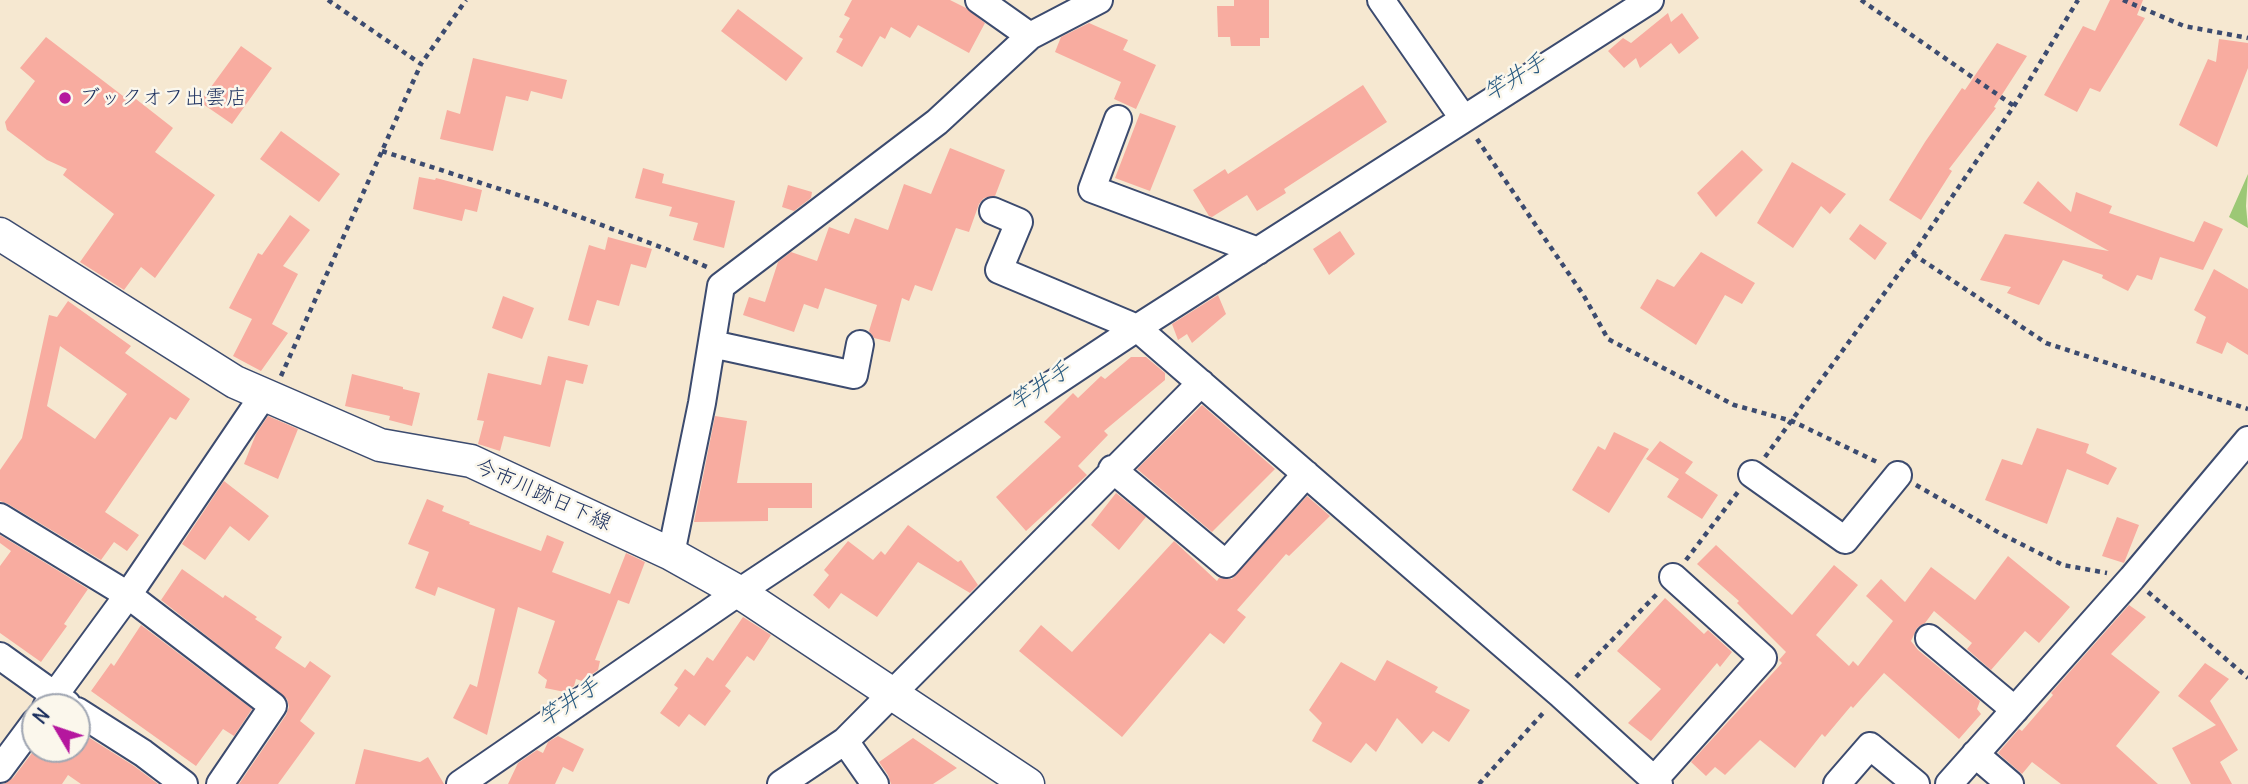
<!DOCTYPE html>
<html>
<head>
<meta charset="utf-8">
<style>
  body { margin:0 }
  #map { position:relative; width:2248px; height:784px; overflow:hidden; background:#f6e8d1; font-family:Delius,sans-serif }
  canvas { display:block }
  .north { position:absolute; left:21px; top:693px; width:70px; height:70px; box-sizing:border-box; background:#fbf7ec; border:2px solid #a1a7b3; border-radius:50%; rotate:309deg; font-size:19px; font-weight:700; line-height:28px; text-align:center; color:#1b2f5e }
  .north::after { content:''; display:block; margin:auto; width:24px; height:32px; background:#b5179e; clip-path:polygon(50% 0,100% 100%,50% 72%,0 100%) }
</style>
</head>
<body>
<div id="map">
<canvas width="2248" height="784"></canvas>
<div class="north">N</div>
</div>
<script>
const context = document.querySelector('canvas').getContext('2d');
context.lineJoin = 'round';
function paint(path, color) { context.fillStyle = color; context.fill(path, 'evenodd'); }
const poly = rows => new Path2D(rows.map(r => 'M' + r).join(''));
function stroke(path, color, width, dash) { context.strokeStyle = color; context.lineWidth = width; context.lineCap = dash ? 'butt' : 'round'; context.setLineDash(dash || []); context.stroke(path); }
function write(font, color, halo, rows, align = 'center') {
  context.font = font + ' Delius,"Klee One",sans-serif'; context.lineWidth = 5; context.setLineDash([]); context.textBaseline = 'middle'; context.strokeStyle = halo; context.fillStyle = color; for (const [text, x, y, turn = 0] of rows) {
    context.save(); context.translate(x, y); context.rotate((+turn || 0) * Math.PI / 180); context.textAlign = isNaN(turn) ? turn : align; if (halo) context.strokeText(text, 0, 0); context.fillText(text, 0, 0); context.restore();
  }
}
paint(poly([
  [2248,174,2246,206,2248,228,2229,217]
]), '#9cc875');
paint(poly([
  [852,0,950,0,966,8,985,23,969,53,918,25,910,38,891,27,885,39,880,36,862,67,836,52,843,39,839,37,850,18,844,15],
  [1234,0,1269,0,1269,38,1260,38,1260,46,1231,46,1230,37,1218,37,1217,6,1234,6],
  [2110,0,2143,0,2137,15,2145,18,2100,92,2090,88,2077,112,2044,95,2083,26,2095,31],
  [738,9,803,58,786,81,721,31],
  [1668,13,1671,22,1682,13,1699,38,1679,54,1671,43,1640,68,1636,58,1624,68,1608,51,1623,38,1631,43],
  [1089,23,1128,40,1123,50,1156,65,1136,109,1114,99,1121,82,1055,52,1061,37],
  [46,37,123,96,127,92,173,128,155,152,215,195,155,278,141,267,124,290,80,262,114,214,63,175,67,169,47,160,7,130,5,122,35,81,20,68],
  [2219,39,2248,43,2248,68,2217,147,2179,125,2208,59,2216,62],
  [1997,43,2027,56,1994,107,1996,108,1949,169,1952,171,1921,220,1889,200,1925,142,1962,88,1965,90],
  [241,46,272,68,232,124,200,102],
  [473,58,567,80,562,99,531,91,528,101,506,96,493,151,440,139,447,110,460,114],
  [1363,85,1387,122,1284,189,1286,193,1257,211,1247,195,1212,217,1209,216,1193,190,1225,169,1228,174],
  [1140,113,1176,126,1150,191,1115,178],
  [281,131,340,174,319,202,260,159],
  [950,148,1005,170,995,196,984,198,979,204,969,232,956,228,932,291,915,285,909,301,902,298,890,342,874,338,869,331,877,305,825,288,818,309,804,304,794,332,743,315,749,297,765,302,778,262,791,252,817,261,829,227,849,234,855,218,888,230,904,184,931,194],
  [1742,150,1763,170,1716,217,1697,193],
  [1792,162,1846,194,1830,214,1821,206,1793,248,1757,223],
  [643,168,664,174,662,183,735,201,724,248,693,240,698,223,669,216,672,207,635,198],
  [419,177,435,180,436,178,482,190,477,212,465,209,462,221,413,209],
  [2038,181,2071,212,2076,192,2112,206,2109,213,2194,242,2204,221,2223,229,2203,270,2160,257,2152,280,2137,275,2128,291,2102,278,2103,275,2063,260,2039,305,2007,293,2011,287,1980,280,2005,234,2109,251,2023,203],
  [788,185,812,192,811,198,794,211,782,207],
  [290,215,310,230,283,266,298,274,272,324,288,333,261,371,233,356,252,319,229,308,258,253,262,255],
  [1860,224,1887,243,1875,260,1849,239],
  [1340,231,1355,254,1329,275,1313,249],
  [608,237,652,249,646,268,631,264,619,306,597,300,589,326,568,320,589,245,605,250],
  [1701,252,1755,283,1742,304,1725,295,1696,345,1640,308,1657,279,1674,287],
  [2214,269,2248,289,2248,355,2227,342,2222,354,2196,343,2206,317,2194,310],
  [1218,295,1226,314,1192,343,1187,334,1178,340,1172,324],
  [503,296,534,308,522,339,492,328],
  [68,301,131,346,125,353,190,399,176,420,170,417,105,512,139,535,127,551,114,542,101,560,8,504,0,501,0,470,22,438,49,315,57,317],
  [60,346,127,394,95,439,47,406],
  [548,356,588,365,583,384,566,380,550,447,504,436,500,451,478,444,484,421,477,420,488,373,541,385],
  [1131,357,1146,357,1165,373,1165,380,1104,431,1108,435,1078,466,1087,475,1026,531,996,497,1061,437,1044,422,1073,393,1078,398,1101,376,1105,379],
  [352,374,403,387,403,389,420,393,412,426,389,420,390,416,345,406],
  [1202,405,1275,469,1212,532,1137,469],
  [268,416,298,429,278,479,244,464,256,434],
  [715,416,747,421,737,483,812,483,812,508,768,508,768,521,694,522],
  [2037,428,2089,444,2086,453,2117,468,2108,485,2067,469,2047,524,1985,500,2002,459,2022,465],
  [1614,432,1649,449,1609,513,1572,490,1598,446,1605,450],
  [1660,441,1693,462,1685,473,1718,495,1702,519,1667,497,1679,479,1646,459],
  [224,481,269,516,249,541,230,526,205,560,182,544],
  [1116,493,1146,517,1119,550,1091,525],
  [1307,496,1330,516,1289,556,1286,554,1237,610,1246,617,1224,644,1210,633,1122,737,1019,651,1041,625,1072,652,1174,541,1217,581,1219,578,1232,579],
  [427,499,444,506,442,511,470,522,469,524,541,551,547,535,564,542,552,572,610,594,626,553,645,562,629,604,618,600,595,660,600,661,598,670,582,681,576,679,574,686,565,692,545,688,547,680,538,673,555,621,518,607,487,735,453,718,470,684,477,687,495,609,438,587,435,596,415,588,429,552,408,544],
  [2117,517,2139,525,2124,563,2102,556],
  [908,525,958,562,961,560,978,585,970,593,918,562,877,617,841,593,829,609,813,595,829,575,824,570,848,541,873,560,881,551,885,555],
  [0,535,88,589,64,624,67,626,41,662,0,633,0,566,11,551,0,543],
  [1716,545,1792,615,1834,565,1858,585,1816,635,1849,666,1853,661,1858,666,1893,621,1866,596,1881,579,1905,602,1931,567,1975,600,2008,556,2070,607,2039,643,2025,631,1991,670,1967,649,1972,643,1934,611,1925,623,1917,628,1911,641,1918,650,1980,701,1977,709,1981,714,1959,739,1884,673,1853,708,1851,706,1825,737,1822,734,1795,768,1760,740,1725,775,1715,767,1706,776,1691,762,1782,663,1779,660,1786,652,1737,603,1739,601,1697,564],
  [182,569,223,598,225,595,257,617,255,619,282,637,275,648,305,668,310,661,331,676,300,721,315,733,278,784,239,784,286,715,289,707,287,699,161,600],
  [1665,598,1704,634,1708,630,1732,652,1720,667,1717,663,1651,741,1628,723,1661,689,1617,651],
  [2129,605,2146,617,2111,654,2160,692,2116,746,2158,784,2061,784,2032,762,2022,774,1998,753,2019,729,2022,731,2053,695,2051,693],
  [743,617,771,635,754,661,747,656,725,686,731,691,705,726,689,714,679,727,660,713,678,688,674,685,685,669,694,676,707,657,713,661],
  [141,625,252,709,234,736,223,729,196,766,91,691,111,663,114,666],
  [1387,660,1438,687,1435,692,1470,710,1449,742,1433,731,1422,744,1397,718,1376,752,1366,743,1351,763,1312,741,1322,723,1309,710,1341,662,1375,681],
  [2205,663,2229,679,2210,701,2238,750,2220,762,2232,784,2191,784,2172,748,2216,725,2178,696],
  [77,730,134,766,158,784,81,784,68,775,62,784,4,784,13,778,35,749,77,749],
  [558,736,584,749,573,772,563,767,555,784,508,784,518,763,537,750,543,753,548,742],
  [913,738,957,768,933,784,891,784,888,775,879,762],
  [364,749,420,762,428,757,444,784,355,784]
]), '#f8aca0');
const minor = poly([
  [979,0,1030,36],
  [1381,0,1463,118],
  [1118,119,1092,189,1258,251],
  [993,211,1019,222,999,270,1137,328,1560,694,1659,784],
  [712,344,854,375,860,344],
  [1112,469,1226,564,1306,474],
  [1752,474,1845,540,1898,475],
  [0,517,128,595,273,706,220,784],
  [671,554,702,403,721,286,937,122,1030,36,1099,0],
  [1929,638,2015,710],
  [0,656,67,704],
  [46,707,128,595,265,393],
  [77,711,143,753,184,784],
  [845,741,875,784],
  [1975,754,2010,784],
  [0,769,35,722],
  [1654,780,1763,658,1673,577],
  [460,784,739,592,1137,328,1650,0],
  [781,784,845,741,1201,383],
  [1837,784,1870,746,1916,784],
  [1949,784,2132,578,2248,440]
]);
const tertiary = poly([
  [0,234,235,382,380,445,471,461,671,554,739,592,1028,784]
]);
stroke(minor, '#3c4b6f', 30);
stroke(tertiary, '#3c4b6f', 35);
stroke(poly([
  [328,0,421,64,466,0],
  [1861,0,2014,106],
  [2123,0,2184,26,2248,38],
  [1477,139,1584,296,1608,339,1734,405,1792,421,1879,463],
  [382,151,543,203,666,249,707,267],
  [1913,254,2046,343,2248,409],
  [281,376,421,64],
  [1765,457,1913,254,2014,106,2078,0],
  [1916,485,2003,535,2063,565,2107,573],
  [1686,560,1738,492],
  [2148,592,2248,678],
  [1576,677,1658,593],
  [1479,784,1544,712]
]), '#3c4b6f', 4.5, [5, 5]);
stroke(minor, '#fff', 26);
stroke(tertiary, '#fff', 32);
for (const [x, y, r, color] of [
  [65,98,7,"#b5179e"]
]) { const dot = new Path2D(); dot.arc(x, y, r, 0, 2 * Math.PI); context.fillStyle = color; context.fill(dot); stroke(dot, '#fbf7ec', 2.5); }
write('21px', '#1b2f5e', '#fbf7ec', [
  ["ブックオフ出雲店",79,98]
], 'left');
write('21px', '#1b2f5e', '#fbf7ec', [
  ["今市川跡日下線",543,495,24]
]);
write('italic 23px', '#285a81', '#fbf7ec', [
  ["竿井手",1515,78,-32],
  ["竿井手",1040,387,-34],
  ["竿井手",569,703,-34]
]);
</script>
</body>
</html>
